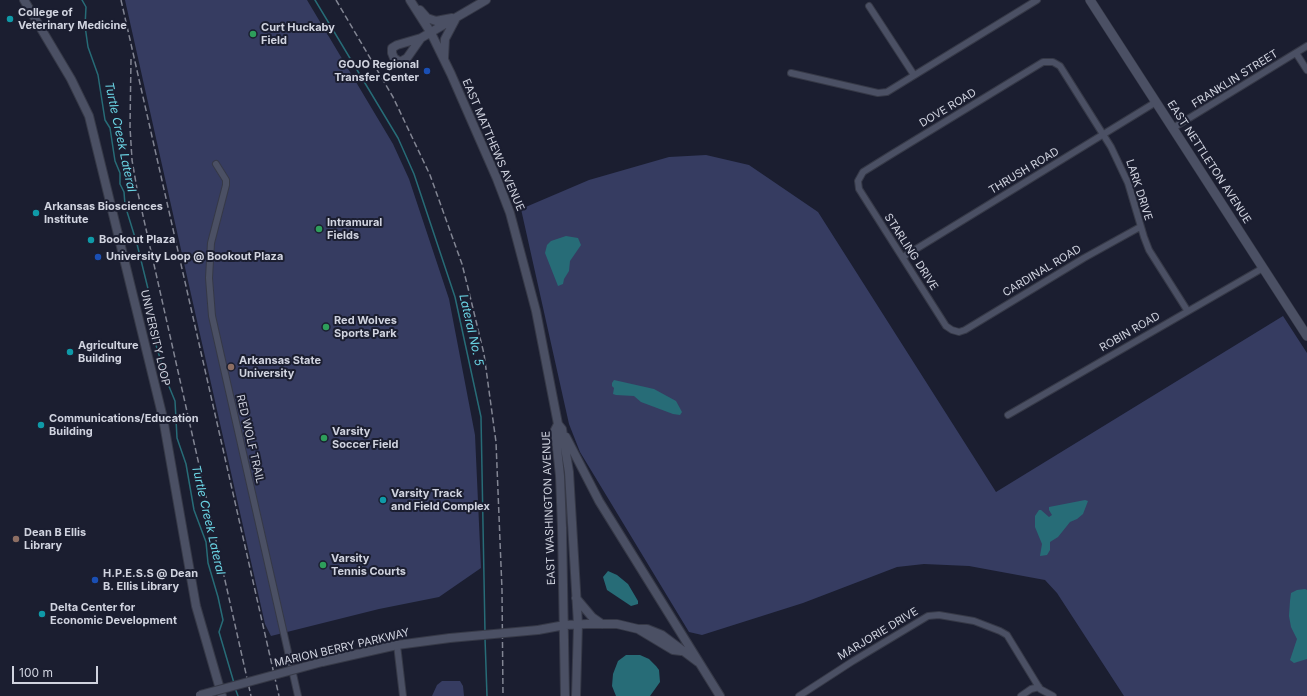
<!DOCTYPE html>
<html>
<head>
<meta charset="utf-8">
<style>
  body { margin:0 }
  #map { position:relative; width:1307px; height:696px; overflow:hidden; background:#1b1e30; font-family:Inter,sans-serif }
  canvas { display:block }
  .scale { position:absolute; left:12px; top:666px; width:86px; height:18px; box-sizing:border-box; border:2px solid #d0d3df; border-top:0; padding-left:5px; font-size:12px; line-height:14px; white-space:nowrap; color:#d0d3df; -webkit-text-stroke:3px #1b1e30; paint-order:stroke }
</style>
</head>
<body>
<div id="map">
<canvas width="1307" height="696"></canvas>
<div class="scale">100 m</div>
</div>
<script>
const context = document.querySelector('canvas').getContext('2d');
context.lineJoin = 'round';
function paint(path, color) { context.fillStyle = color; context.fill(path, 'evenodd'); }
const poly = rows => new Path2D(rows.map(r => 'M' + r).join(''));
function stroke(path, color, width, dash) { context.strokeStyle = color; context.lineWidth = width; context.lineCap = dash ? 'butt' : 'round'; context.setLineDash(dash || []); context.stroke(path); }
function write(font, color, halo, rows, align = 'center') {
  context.font = font + ' Inter,sans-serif'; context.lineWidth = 4; context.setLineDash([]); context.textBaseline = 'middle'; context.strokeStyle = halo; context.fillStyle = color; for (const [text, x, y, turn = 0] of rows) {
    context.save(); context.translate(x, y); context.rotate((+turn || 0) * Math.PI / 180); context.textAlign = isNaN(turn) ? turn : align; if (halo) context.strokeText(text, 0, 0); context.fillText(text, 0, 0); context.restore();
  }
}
paint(poly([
  [125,0,307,0,393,144,409,179,449,299,475,435,481,568,439,597,379,609,271,636,265,624],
  [706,155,749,165,818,212,996,492,1283,316,1307,353,1307,696,1124,696,1057,593,1045,580,969,566,924,564,897,567,803,603,702,635,689,632,580,452,569,424,521,209,589,180,669,157],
  [442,681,460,681,463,686,464,696,432,696,437,685]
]), '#363c61');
paint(poly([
  [566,236,578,238,581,245,570,261,569,271,564,279,563,284,558,286,545,253,547,245,551,241],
  [614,380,654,389,676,401,682,412,680,415,673,414,641,402,634,396,616,395,613,394,614,388,612,386,612,383],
  [1085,500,1088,501,1083,514,1077,519,1070,522,1058,537,1050,542,1050,550,1047,555,1040,556,1042,544,1035,527,1035,516,1039,510,1041,510,1049,517,1052,515,1049,510,1049,507],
  [608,571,617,575,628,584,638,601,638,604,631,606,607,590,603,577],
  [1305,589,1307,590,1307,659,1294,663,1290,660,1297,639,1291,627,1289,616,1290,601,1291,593,1297,590],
  [626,655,640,655,649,659,656,666,659,670,660,682,650,696,616,696,612,686,613,674,618,661]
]), '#276c77');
stroke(poly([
  [82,0,86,7,85,26,88,47,98,75,105,120,110,128,115,161,120,173,120,184,124,192,125,205,137,244,152,305,155,342,168,384,175,401,177,438,186,464,194,510,206,542,208,563,218,597,223,620,219,632,234,683],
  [315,0,398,138,414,174,455,297,481,417,485,632],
  [485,638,487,696],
  [235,688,238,696]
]), '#276c77', 1.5);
const minor = poly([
  [869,6,914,75],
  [1296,53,1307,70],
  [791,73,878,93,887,92,1037,0],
  [1173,128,1307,46],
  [216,164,226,180,226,185,211,243,209,278,212,316,298,696],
  [1140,227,1084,258,965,330,959,332,952,330,946,326,859,189,858,181,863,172,892,154,1043,62,1053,62,1060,66,1111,147,1128,183,1144,237,1149,250,1187,310],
  [903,257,1156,102],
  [1008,415,1263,268],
  [397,645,403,696],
  [799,696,853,661,928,616,939,615,974,621,1000,631,1007,635,1040,689,1053,696],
  [1021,696,1031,689,1039,687]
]);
const tertiary = poly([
  [24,0,71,79,89,116,163,418,196,606,222,696],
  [410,0,431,33,451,74,497,179,510,213,536,311,558,424,562,429,569,472,578,624,576,696],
  [420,10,427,18,436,21,452,18],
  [421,38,397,45,392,48,392,53,394,58,400,62,407,58,421,38,486,0],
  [444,58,445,39,455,20],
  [558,424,555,430,560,476,562,528,565,696],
  [566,437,599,501,720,696],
  [576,598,592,617,602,624],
  [638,629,673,650,681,651],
  [538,630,565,625,587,624,617,624,638,629,647,629,662,635,698,662],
  [322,662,397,645,450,638]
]);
const secondary = poly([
  [1090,0,1307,336]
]);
stroke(minor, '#363947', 8);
stroke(tertiary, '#363947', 10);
stroke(secondary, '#363947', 10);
stroke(minor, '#4b5064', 6);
stroke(tertiary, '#4b5064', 8);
stroke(secondary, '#4b5064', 9);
stroke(poly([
  [121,0,279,696],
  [336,0,393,97,430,175,462,264,469,292,484,354,496,442,502,590,503,696],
  [131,59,130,127,132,160,137,189,251,696]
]), '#828593', 1.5, [6, 3]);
const tertiaryBridge = poly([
  [450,638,538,630],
  [200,695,322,662]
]);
stroke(tertiaryBridge, '#363947', 10, []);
stroke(tertiaryBridge, '#4b5064', 8);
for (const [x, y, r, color] of [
  [10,19,4,"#0f9aa8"],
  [253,34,4,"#2e9e5b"],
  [427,71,4,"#1a4fb4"],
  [36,213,4,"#0f9aa8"],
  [319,229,4,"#2e9e5b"],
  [91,240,4,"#0f9aa8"],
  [98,257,4,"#1a4fb4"],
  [326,327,4,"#2e9e5b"],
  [70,352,4,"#0f9aa8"],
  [231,367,4,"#8d6e63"],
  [41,425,4,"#0f9aa8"],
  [324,438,4,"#2e9e5b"],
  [383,500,4,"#0f9aa8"],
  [16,539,4,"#8d6e63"],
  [323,565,4,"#2e9e5b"],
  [95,580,4,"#1a4fb4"],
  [42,614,4,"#0f9aa8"]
]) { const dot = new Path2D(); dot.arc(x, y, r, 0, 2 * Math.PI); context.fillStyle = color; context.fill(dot); stroke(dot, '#1b1e30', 1.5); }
write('bold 11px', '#d0d3df', '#1b1e30', [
  ["College of",18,13],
  ["Veterinary Medicine",18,26],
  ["Curt Huckaby",261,28],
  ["Field",261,41],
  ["GOJO Regional",419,65,"right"],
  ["Transfer Center",419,78,"right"],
  ["Arkansas Biosciences",44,207],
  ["Institute",44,220],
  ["Intramural",327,223],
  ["Fields",327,236],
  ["Bookout Plaza",99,240],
  ["University Loop @ Bookout Plaza",106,257],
  ["Red Wolves",334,321],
  ["Sports Park",334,334],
  ["Agriculture",78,346],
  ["Building",78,359],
  ["Arkansas State",239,361],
  ["University",239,374],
  ["Communications/Education",49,419],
  ["Building",49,432],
  ["Varsity",332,432],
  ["Soccer Field",332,445],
  ["Varsity Track",391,494],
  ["and Field Complex",391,507],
  ["Dean B Ellis",24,533],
  ["Library",24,546],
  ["Varsity",331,559],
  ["Tennis Courts",331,572],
  ["H.P.E.S.S @ Dean",103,574],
  ["B. Ellis Library",103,587],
  ["Delta Center for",50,608],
  ["Economic Development",50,621]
], 'left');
write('11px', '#d0d3df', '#1b1e30', [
  ["FRANKLIN STREET",1235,79,-32],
  ["DOVE ROAD",948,108,-31],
  ["EAST MATTHEWS AVENUE",493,145,67],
  ["EAST NETTLETON AVENUE",1209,162,57],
  ["THRUSH ROAD",1024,171,-31],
  ["LARK DRIVE",1139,190,72],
  ["STARLING DRIVE",911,252,57],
  ["CARDINAL ROAD",1042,271,-31],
  ["ROBIN ROAD",1130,332,-30],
  ["UNIVERSITY LOOP",155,338,77],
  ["RED WOLF TRAIL",250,439,77],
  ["EAST WASHINGTON AVENUE",549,508,-92],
  ["MARJORIE DRIVE",878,634,-31],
  ["MARION BERRY PARKWAY",342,648,-13]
]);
write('italic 12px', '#6ad3e3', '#1b1e30', [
  ["Turtle Creek Lateral",120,137,78],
  ["Lateral No. 5",471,330,77],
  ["Turtle Creek Lateral",208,520,77]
]);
</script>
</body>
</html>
